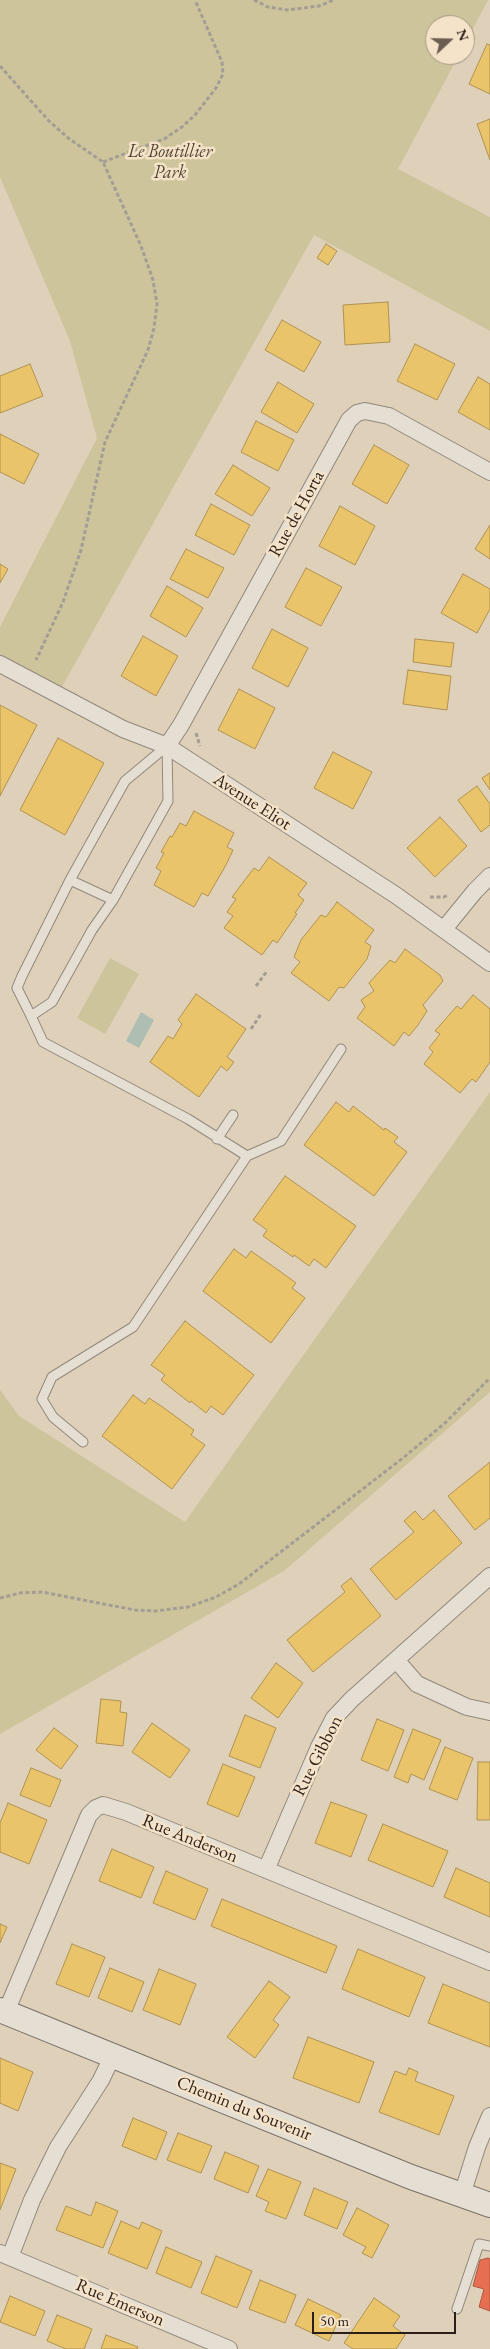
<!DOCTYPE html>
<html>
<head>
<meta charset="utf-8">
<style>
  body { margin:0 }
  #map { position:relative; width:490px; height:2349px; overflow:hidden; background:#dfd0ba; font-family:"EB Garamond",serif }
  canvas { display:block }
  .north { position:absolute; left:425px; top:15px; width:50px; height:50px; box-sizing:border-box; background:#f4e3c8; border:1px solid #a49582; border-radius:50%; rotate:69deg; font-size:14px; font-weight:700; line-height:20px; text-align:center; color:#2c1f1a }
  .north::after { content:''; display:block; margin:auto; width:18px; height:22px; background:#6b5d52; clip-path:polygon(50% 0,100% 100%,50% 72%,0 100%) }
  .scale { position:absolute; left:312px; top:2312px; width:144px; height:22px; box-sizing:border-box; border:2px solid #2c1f1a; border-top:0; padding-left:6px; font-size:15px; line-height:18px; white-space:nowrap; color:#2c1f1a; -webkit-text-stroke:4px #f4e3c8; paint-order:stroke }
</style>
</head>
<body>
<div id="map">
<canvas width="490" height="2349"></canvas>
<div class="north">N</div>
<div class="scale">50 m</div>
</div>
<script>
const context = document.querySelector('canvas').getContext('2d');
context.lineJoin = 'round';
function paint(path, color) { context.fillStyle = color; context.fill(path, 'evenodd'); }
const poly = rows => new Path2D(rows.map(r => 'M' + r).join(''));
function stroke(path, color, width, dash) { context.strokeStyle = color; context.lineWidth = width; context.lineCap = dash ? 'butt' : 'round'; context.setLineDash(dash || []); context.stroke(path); }
function write(font, color, halo, rows, align = 'center') {
  context.font = font + ' "EB Garamond",serif'; context.lineWidth = 5; context.setLineDash([]); context.textBaseline = 'middle'; context.strokeStyle = halo; context.fillStyle = color; for (const [text, x, y, turn = 0] of rows) {
    context.save(); context.translate(x, y); context.rotate((+turn || 0) * Math.PI / 180); context.textAlign = isNaN(turn) ? turn : align; if (halo) context.strokeText(text, 0, 0); context.fillText(text, 0, 0); context.restore();
  }
}
paint(poly([
  [0,0,488,0,465,44,465,25,435,25,435,55,459,55,398,169,490,217,490,331,314,235,58,694,0,664,0,627,97,438,70,341,0,177],
  [110,958,139,974,105,1034,77,1018],
  [490,1092,490,1392,284,1571,0,1734,0,1390,19,1416,185,1522]
]), '#cdc49c');
paint(poly([
  [141,1012,154,1020,139,1048,126,1041]
]), '#afbeb2');
const homes = poly([
  [487,44,490,45,490,94,469,84,487,44],
  [490,119,490,160,477,124,490,119],
  [326,244,337,251,328,265,317,258,326,244],
  [388,302,390,342,345,345,343,305,388,302],
  [282,320,321,342,304,372,265,350,282,320],
  [415,344,455,364,437,400,397,381,415,344],
  [30,364,43,396,0,413,0,376,30,364],
  [478,377,490,384,490,430,458,412,478,377],
  [278,382,314,404,297,433,261,412,278,382],
  [256,421,294,440,278,471,241,452,256,421],
  [0,434,39,454,24,484,0,472,0,434],
  [374,445,409,465,387,504,352,484,374,445],
  [233,465,270,488,252,516,215,494,233,465],
  [211,504,250,525,234,555,195,535,211,504],
  [340,506,375,526,355,565,319,546,340,506],
  [490,525,490,559,475,549,490,525],
  [186,549,224,568,208,598,170,579,186,549],
  [0,564,8,569,0,583,0,564],
  [306,568,342,587,321,626,285,607,306,568],
  [463,574,490,589,490,609,477,633,441,613,463,574],
  [167,586,203,608,186,637,150,616,167,586],
  [272,629,308,648,288,687,252,668,272,629],
  [143,636,178,656,156,696,121,676,143,636],
  [415,639,454,643,451,667,413,662,415,639],
  [408,670,451,676,447,710,403,704,408,670],
  [239,689,275,708,255,749,218,730,239,689],
  [0,705,37,725,0,796,0,705],
  [58,738,104,763,65,835,20,810,58,738],
  [333,752,372,772,353,809,314,788,333,752],
  [490,773,490,790,482,778,490,773],
  [477,786,490,804,490,825,481,832,458,800,477,786],
  [194,811,234,833,227,847,233,850,226,865,208,896,202,893,194,907,154,885,161,871,156,868,164,853,161,852,170,836,172,837,180,823,186,826,194,811],
  [440,817,467,846,435,877,407,848,440,817],
  [269,857,307,883,298,895,304,900,295,913,297,914,277,943,273,940,262,955,224,928,233,916,227,912,236,899,232,897,254,868,259,871,269,857],
  [337,902,374,930,365,942,371,946,367,959,344,988,339,987,329,1001,291,973,300,962,294,957,301,940,321,915,326,917,337,902],
  [405,949,440,975,443,981,423,1005,427,1011,418,1025,409,1036,404,1032,394,1046,357,1018,365,1007,361,1000,374,991,369,983,390,960,395,963,405,949],
  [196,994,246,1029,227,1057,234,1062,227,1071,221,1066,199,1097,150,1062,168,1036,173,1039,182,1024,178,1020,196,994],
  [473,995,490,1009,490,1062,476,1082,472,1079,460,1093,424,1064,433,1052,429,1048,440,1034,435,1031,457,1006,461,1009,473,995],
  [336,1102,349,1112,353,1106,384,1130,385,1128,398,1137,394,1142,407,1152,374,1196,304,1145,336,1102],
  [285,1176,356,1226,326,1268,314,1259,309,1266,294,1255,293,1257,263,1236,267,1230,253,1220,285,1176],
  [234,1249,246,1258,251,1251,281,1272,296,1283,292,1288,305,1298,271,1343,203,1291,234,1249],
  [185,1321,254,1375,223,1415,211,1406,206,1413,191,1401,190,1403,161,1380,165,1375,151,1365,185,1321],
  [133,1395,145,1404,149,1398,164,1408,194,1430,191,1435,205,1445,172,1489,102,1436,133,1395],
  [490,1462,490,1518,475,1530,448,1496,490,1462],
  [434,1510,462,1543,396,1600,370,1569,414,1532,404,1521,415,1511,423,1520,434,1510],
  [351,1578,381,1616,313,1672,287,1640,345,1592,341,1586,351,1578],
  [276,1663,303,1683,278,1718,251,1698,276,1663],
  [101,1699,121,1701,120,1712,127,1713,123,1746,96,1743,101,1699],
  [245,1715,276,1728,260,1768,229,1756,245,1715],
  [377,1719,404,1730,388,1771,361,1760,377,1719],
  [152,1723,190,1750,170,1778,132,1752,152,1723],
  [54,1728,78,1746,61,1769,36,1750,54,1728],
  [413,1729,441,1740,424,1780,411,1774,408,1783,394,1777,413,1729],
  [445,1747,473,1758,457,1800,429,1789,445,1747],
  [478,1762,490,1762,490,1820,477,1820,478,1762],
  [223,1764,255,1777,238,1817,207,1804,223,1764],
  [31,1768,61,1780,50,1807,20,1795,31,1768],
  [331,1802,367,1815,351,1857,315,1843,331,1802],
  [8,1803,47,1820,29,1864,0,1852,0,1823,8,1803],
  [383,1824,448,1851,433,1887,368,1860,383,1824],
  [112,1849,154,1867,141,1898,99,1881,112,1849],
  [456,1868,490,1883,490,1917,444,1897,456,1868],
  [166,1871,208,1889,195,1920,153,1903,166,1871],
  [222,1899,337,1946,326,1973,211,1926,222,1899],
  [0,1924,7,1927,0,1943,0,1924],
  [72,1944,105,1957,89,1997,56,1984,72,1944],
  [358,1949,425,1977,409,2017,342,1989,358,1949],
  [110,1968,144,1982,132,2012,98,1998,110,1968],
  [159,1969,196,1984,180,2025,143,2010,159,1969],
  [269,1981,290,1997,273,2020,279,2025,255,2058,227,2037,269,1981],
  [443,1984,490,2003,490,2047,428,2023,443,1984],
  [308,2037,374,2062,359,2103,293,2078,308,2037],
  [0,2058,33,2072,18,2111,0,2103,0,2058],
  [409,2068,418,2072,415,2081,454,2096,439,2135,379,2112,395,2071,406,2075,409,2068],
  [133,2118,167,2132,156,2160,122,2146,133,2118],
  [178,2133,212,2146,201,2173,167,2160,178,2133],
  [225,2152,259,2166,248,2193,214,2179,225,2152],
  [0,2163,16,2169,0,2210,0,2163],
  [268,2169,301,2182,286,2219,265,2211,269,2202,256,2196,268,2169],
  [314,2188,348,2202,337,2229,304,2215,314,2188],
  [96,2202,118,2211,103,2248,56,2230,66,2206,91,2216,96,2202],
  [357,2208,389,2225,372,2258,362,2253,366,2247,343,2235,357,2208],
  [121,2221,139,2229,142,2222,162,2231,147,2269,108,2253,121,2221],
  [166,2247,202,2262,191,2288,156,2273,166,2247],
  [216,2256,252,2271,237,2308,201,2293,216,2256],
  [260,2280,296,2295,285,2323,249,2309,260,2280],
  [10,2296,45,2311,35,2336,0,2322,10,2296],
  [374,2298,400,2316,393,2326,405,2335,396,2349,353,2349,344,2343,374,2298],
  [308,2299,341,2315,329,2341,295,2325,308,2299],
  [57,2315,92,2329,84,2349,66,2349,47,2341,57,2315],
  [106,2335,138,2347,137,2349,101,2349,106,2335]
]);
paint(homes, '#e9c46a');
stroke(homes, '#b09252', 1);
const shops = poly([
  [488,2258,490,2259,490,2311,479,2307,484,2289,473,2286,480,2260,488,2258]
]);
paint(shops, '#e76f51');
stroke(shops, '#af5740', 1);
const lane = poly([
  [70,880,113,900],
  [31,1016,17,988,22,976,70,880,125,781,167,746],
  [217,1139,233,1115],
  [247,1156,281,1141,341,1049],
  [83,1442,53,1417,42,1399,52,1377,133,1327,247,1156,188,1119,43,1042,31,1016,52,1002,92,930,113,900,168,801,167,746],
  [457,2309,479,2244,490,2246]
]);
const street = poly([
  [0,664,123,729,167,746,397,896,490,963],
  [167,746,181,725,349,420,357,413,365,411,389,416,490,472],
  [444,929,475,891,490,876],
  [397,1661,417,1684,467,1707,490,1712],
  [266,1870,319,1747,334,1718,352,1699,490,1576],
  [6,2012,89,1815,96,1808,103,1805,126,1812,490,1962],
  [462,2195,477,2147,490,2116],
  [0,2253,229,2349],
  [10,2257,32,2200,58,2147,101,2080,112,2057]
]);
const secondary = poly([
  [0,2010,411,2177,490,2205]
]);
stroke(lane, '#91887b', 11);
stroke(street, '#91887b', 18);
stroke(secondary, '#797065', 26);
stroke(poly([
  [254,0,268,7,287,10,319,6,334,0],
  [0,66,48,120,68,138,103,162,141,246,153,280,157,304,154,328,148,350,105,442,81,550,63,602,36,660],
  [103,162,164,139,182,127,195,115,216,88,223,74,222,62,195,0],
  [196,733,200,746],
  [430,897,444,897,448,895],
  [256,986,267,971],
  [251,1029,261,1014],
  [0,1598,20,1593,42,1592,135,1610,155,1611,188,1607,216,1597,239,1584,403,1458,445,1423,490,1378]
]), '#a49d94', 3, [4, 2.5]);
stroke(lane, '#e5ded2', 9);
stroke(street, '#e5ded2', 16);
stroke(secondary, '#e5ded2', 24);
write('italic 18px', '#514634', '#f4e3c8', [
  ["Le Boutillier",170,152],
  ["Park",170,173]
]);
write('18px', '#2c1f1a', '#f4e3c8', [
  ["Rue de Horta",297,514,-61],
  ["Avenue Eliot",252,802,33],
  ["Rue Gibbon",318,1756,-63],
  ["Rue Anderson",190,1839,22],
  ["Chemin du Souvenir",244,2109,22],
  ["Rue Emerson",120,2303,23]
]);
</script>
</body>
</html>
